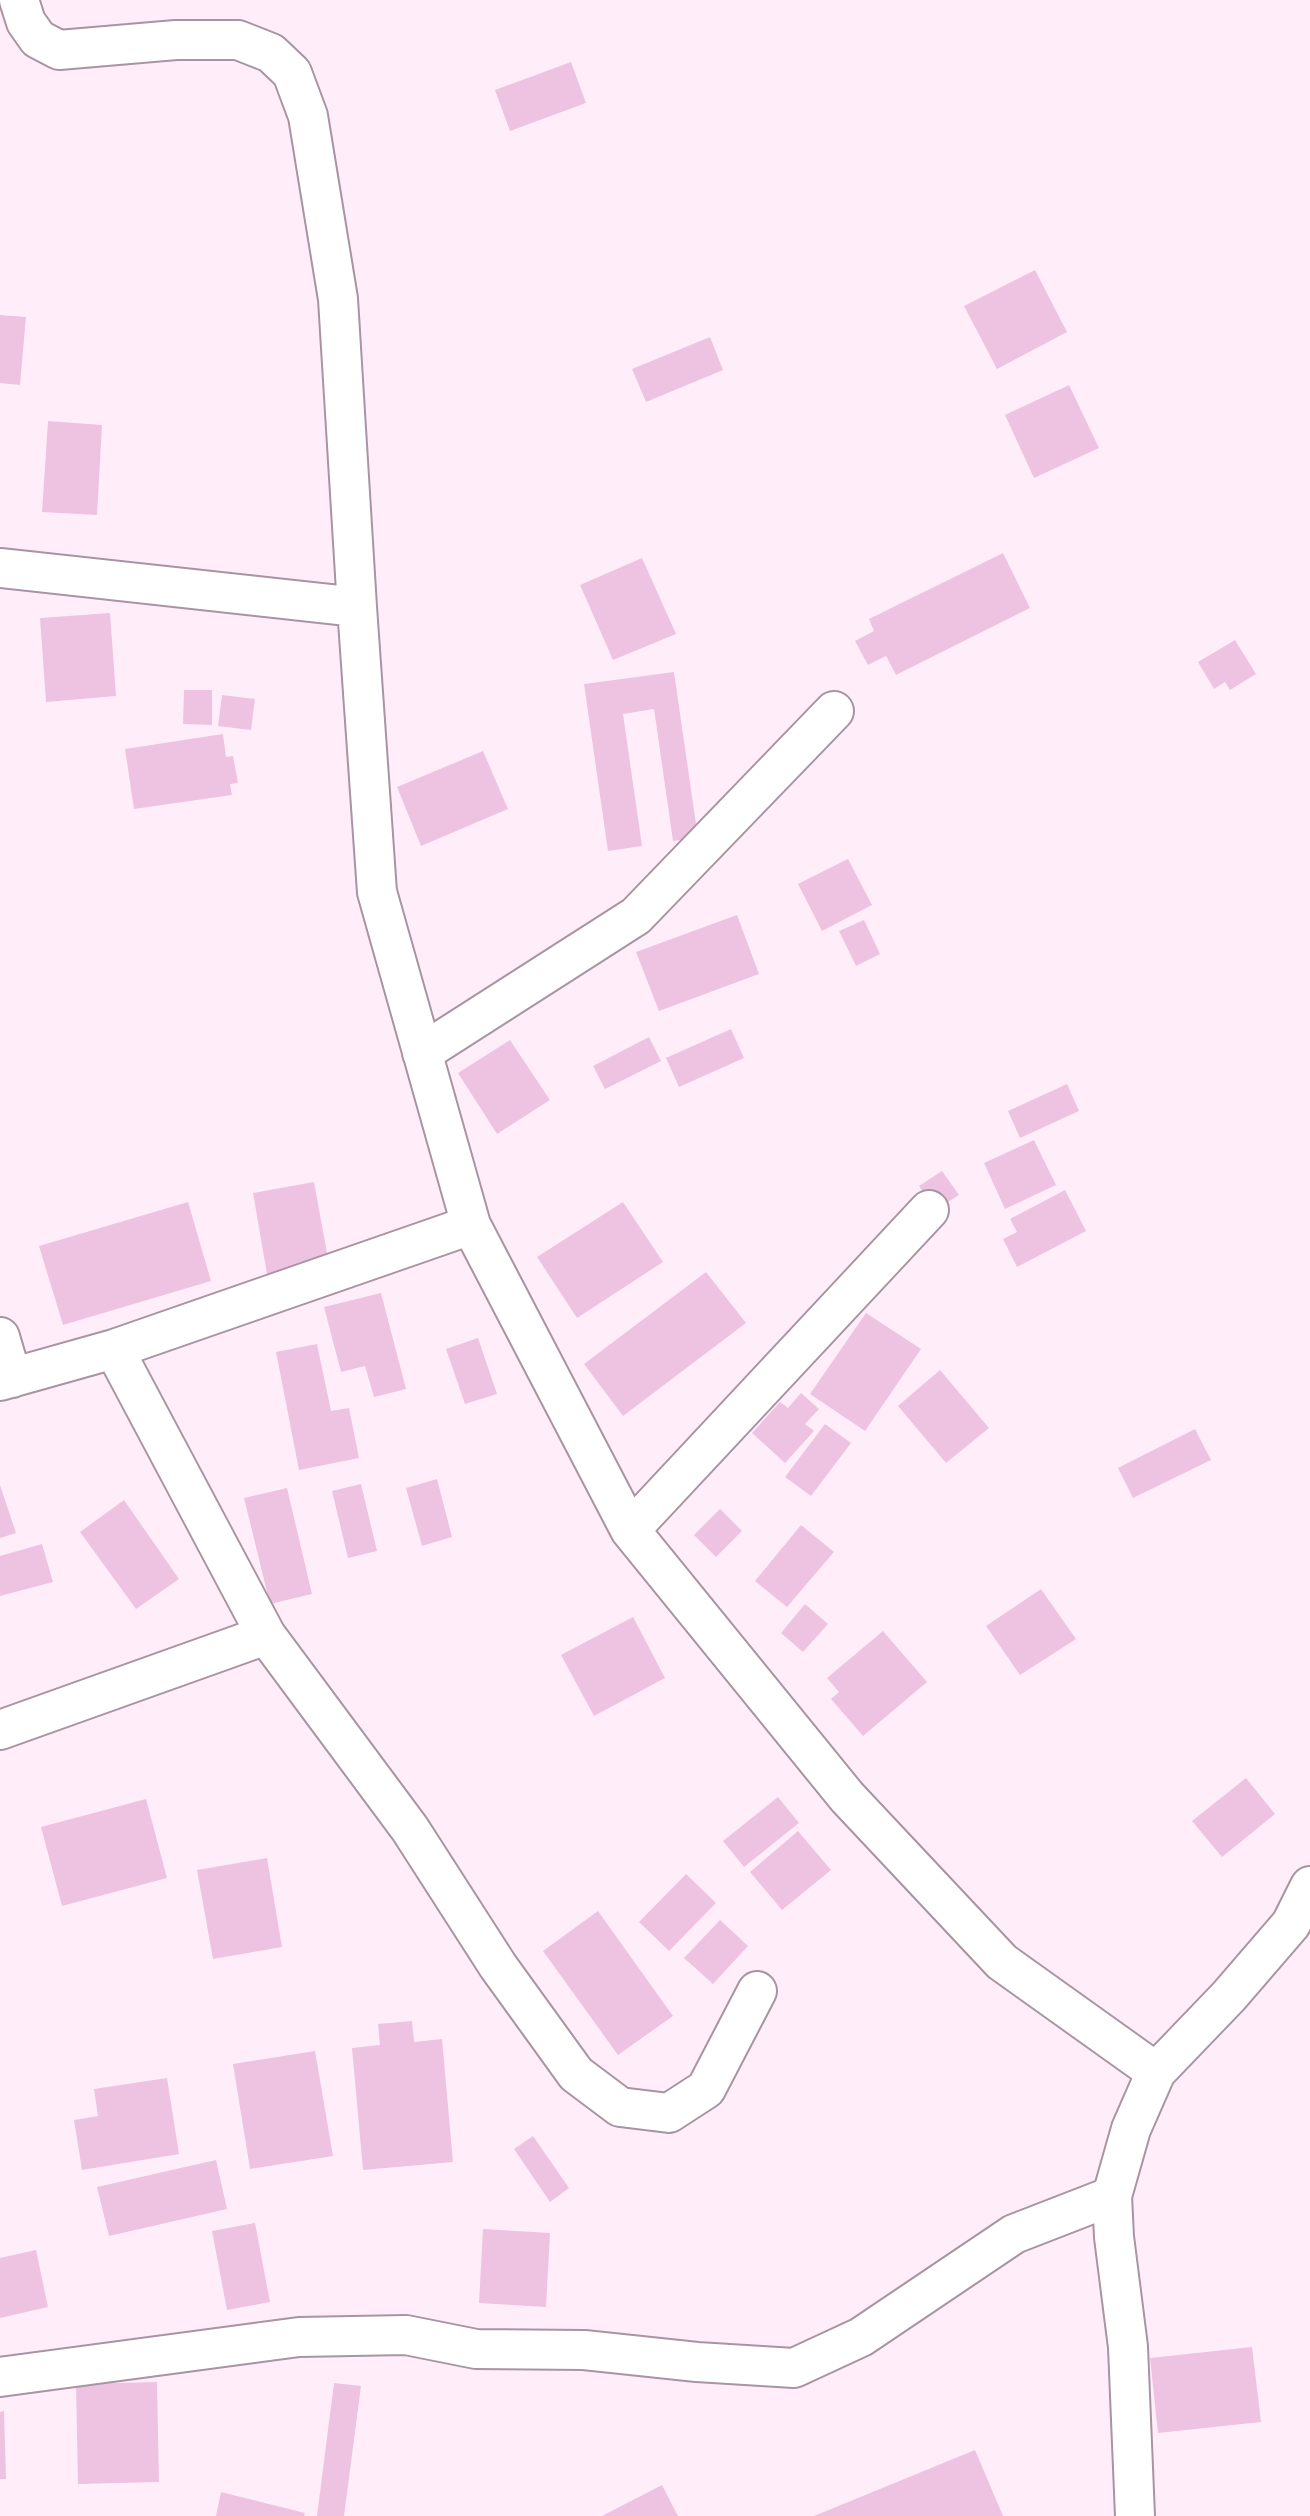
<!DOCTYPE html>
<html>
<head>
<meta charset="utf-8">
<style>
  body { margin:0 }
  canvas { display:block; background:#ffeef9 }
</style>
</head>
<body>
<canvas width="1310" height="2516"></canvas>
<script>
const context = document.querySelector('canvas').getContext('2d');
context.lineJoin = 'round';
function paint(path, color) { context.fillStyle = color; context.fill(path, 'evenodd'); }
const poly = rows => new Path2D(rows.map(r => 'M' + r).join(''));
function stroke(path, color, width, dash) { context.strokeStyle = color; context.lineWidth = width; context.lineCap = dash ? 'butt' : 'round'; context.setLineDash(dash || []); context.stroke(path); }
paint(poly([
  [571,62,586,103,510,131,495,90],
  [1035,270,1067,332,997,369,964,306],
  [0,315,26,317,20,385,0,383],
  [710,337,723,370,646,402,632,369],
  [1069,385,1099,448,1034,478,1005,415],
  [48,421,102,425,97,515,42,512],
  [1003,553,1030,608,896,675,886,656,868,665,855,641,874,631,869,619],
  [642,558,676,634,613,660,580,585],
  [110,613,116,696,46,702,40,618],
  [1235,640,1256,674,1230,690,1225,682,1214,689,1198,662],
  [674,672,698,838,673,841,654,709,623,714,642,846,608,851,584,684],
  [184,690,212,690,212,725,183,724],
  [222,695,255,699,251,730,218,726],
  [223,734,226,757,233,756,238,783,230,784,232,795,134,809,125,749],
  [483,751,508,809,421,846,397,787],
  [848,859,872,905,822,931,798,884],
  [737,915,759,974,659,1011,636,952],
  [864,920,880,954,856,966,839,931],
  [731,1029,744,1058,679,1087,666,1058],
  [649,1037,661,1061,605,1089,593,1066],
  [510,1040,550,1100,497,1134,458,1073],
  [1067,1084,1079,1111,1020,1138,1008,1111],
  [1034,1140,1056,1185,1005,1209,984,1163],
  [942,1171,959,1195,935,1210,919,1186],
  [314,1182,329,1264,267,1274,253,1193],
  [1065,1190,1086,1231,1017,1267,1003,1239,1017,1232,1010,1219],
  [188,1202,211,1281,63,1325,39,1246],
  [623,1202,663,1262,577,1318,537,1257],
  [706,1272,746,1323,623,1416,584,1364],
  [381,1293,406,1389,374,1397,365,1366,341,1372,324,1307],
  [866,1313,921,1349,865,1431,810,1394],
  [478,1338,497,1394,465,1404,446,1349],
  [317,1344,331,1411,349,1408,359,1458,299,1470,276,1352],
  [940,1370,989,1428,946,1463,898,1406],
  [801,1393,819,1409,805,1424,814,1431,785,1463,752,1433,780,1402,788,1408],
  [825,1424,851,1443,811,1496,785,1477],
  [1195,1429,1211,1460,1133,1498,1118,1468],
  [437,1479,452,1537,422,1546,406,1488],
  [361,1484,377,1551,348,1558,332,1491],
  [0,1485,16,1533,0,1538],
  [287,1488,312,1594,270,1604,244,1498],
  [124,1500,179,1579,136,1609,80,1532],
  [720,1509,742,1531,716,1557,694,1535],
  [801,1525,834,1552,787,1607,755,1581],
  [42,1544,53,1582,0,1596,0,1556],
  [1041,1589,1076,1639,1020,1675,986,1626],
  [805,1604,828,1624,803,1652,781,1633],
  [633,1617,665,1678,594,1716,561,1655],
  [883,1631,927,1682,863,1736,831,1699,839,1692,827,1678],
  [1246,1778,1275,1814,1222,1857,1192,1821],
  [778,1797,799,1823,744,1867,723,1841],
  [146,1799,167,1878,62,1906,41,1827],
  [798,1831,831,1870,782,1910,750,1872],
  [267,1858,282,1947,213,1959,197,1870],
  [686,1874,716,1903,669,1951,639,1922],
  [598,1911,673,2016,618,2055,543,1951],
  [720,1920,748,1946,713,1984,684,1958],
  [412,2021,414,2042,442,2039,453,2162,363,2170,352,2048,380,2045,378,2024],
  [315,2051,333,2156,250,2169,233,2064],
  [167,2078,179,2154,82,2170,74,2120,98,2116,94,2089],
  [533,2136,569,2188,550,2202,514,2149],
  [216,2160,227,2209,109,2236,97,2187],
  [255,2223,270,2302,227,2310,212,2231],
  [483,2229,550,2233,546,2307,479,2303],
  [36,2250,48,2307,0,2318,0,2258],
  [1252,2347,1261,2422,1158,2433,1150,2358],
  [157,2382,159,2482,78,2484,76,2384],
  [334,2383,361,2386,344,2516,317,2516],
  [4,2411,6,2479,0,2479,0,2412],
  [975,2450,1003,2516,814,2516],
  [662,2485,678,2516,602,2516],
  [221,2492,305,2513,304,2516,216,2516]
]), '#eec3e1');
const minor = poly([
  [19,0,26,22,38,39,59,50,176,40,238,40,271,53,292,73,308,116,338,299,357,607,377,892,471,1225,630,1530,847,1797,1002,1962,1156,2072],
  [0,568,357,607],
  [422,1053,636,916,834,711],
  [0,1337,12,1378],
  [114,1349,266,1635,410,1829,498,1966,576,2074,620,2107,669,2113,706,2089,757,1991],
  [0,1381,114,1349,471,1225],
  [630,1530,929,1210],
  [0,1730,266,1635],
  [0,2377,299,2337,406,2335,476,2349,584,2350,697,2362,794,2368,861,2337,1014,2234,1112,2196],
  [1135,2516,1128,2347,1114,2237,1112,2196,1131,2129,1156,2072,1229,1996,1291,1924,1310,1886]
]);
stroke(minor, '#a894a2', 42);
stroke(minor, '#fff', 38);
</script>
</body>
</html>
